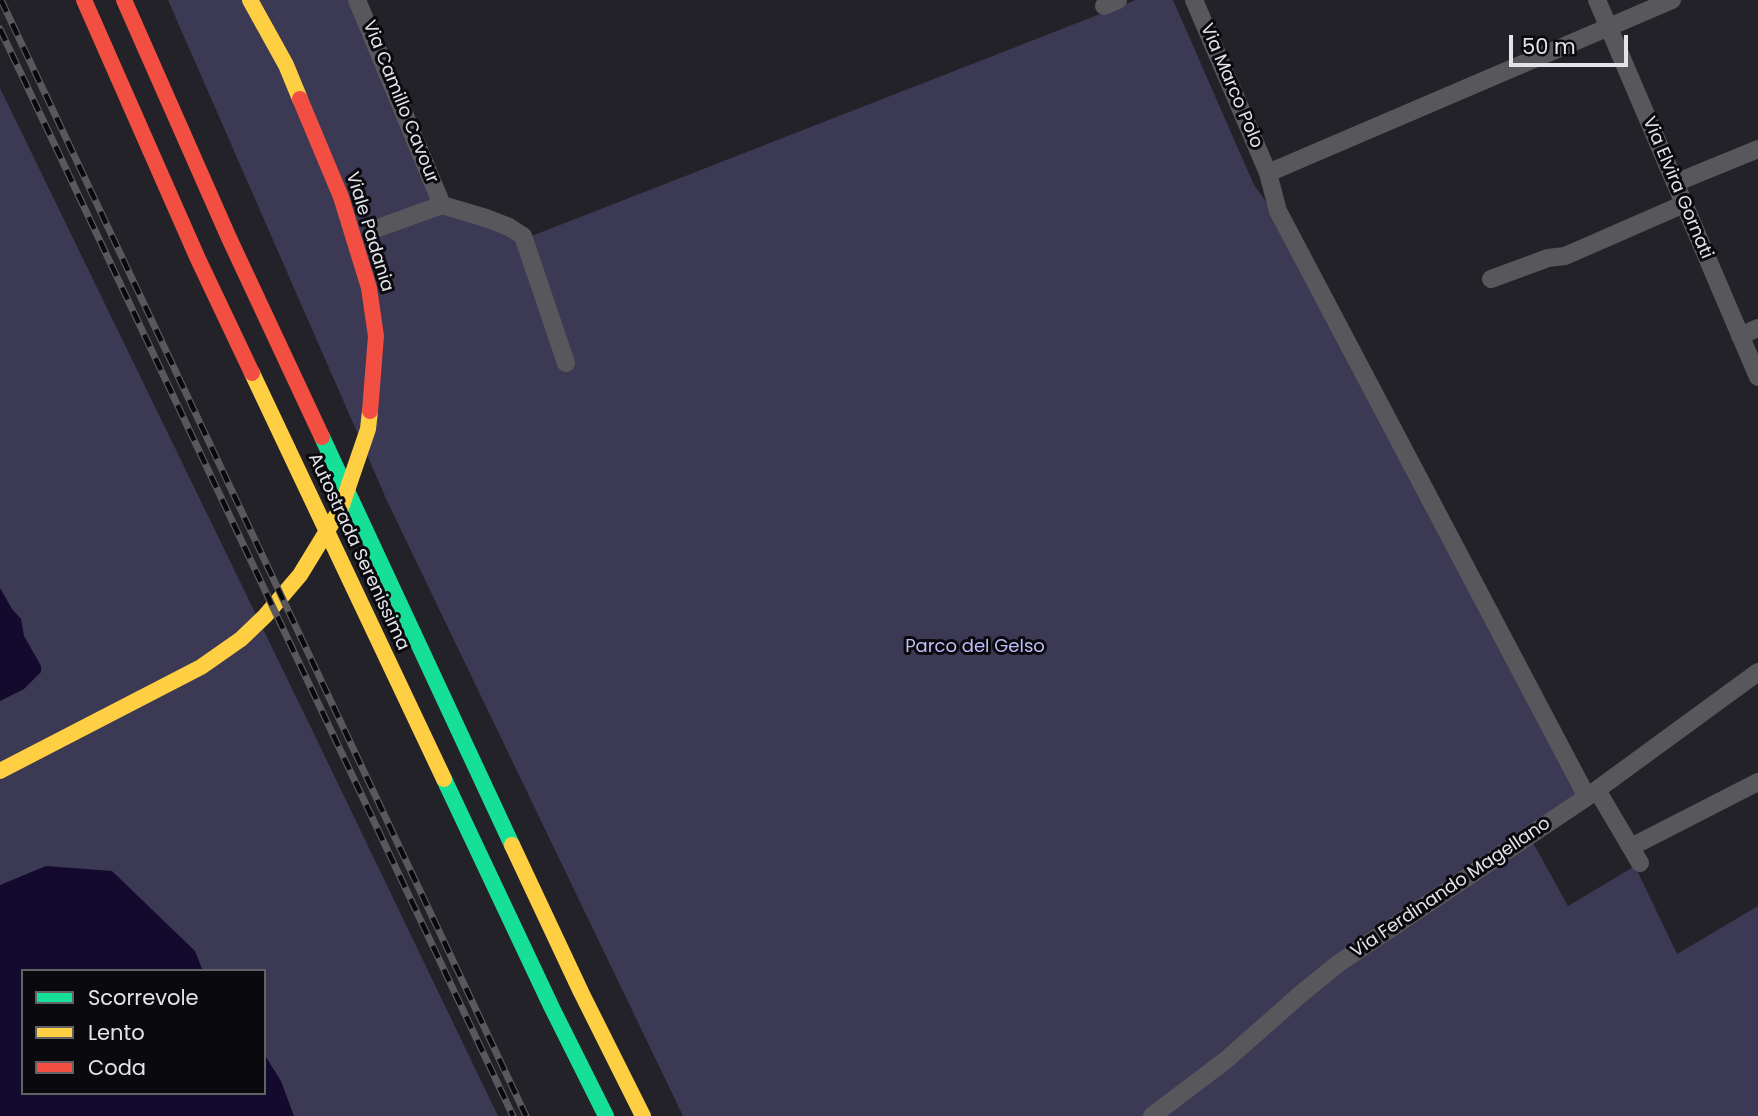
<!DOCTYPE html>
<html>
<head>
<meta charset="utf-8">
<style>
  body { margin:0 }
  #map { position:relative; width:1758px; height:1116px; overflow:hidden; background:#222228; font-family:Poppins,sans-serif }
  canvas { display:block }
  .legend { position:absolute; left:21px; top:969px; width:245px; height:126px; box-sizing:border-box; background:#0a0a0e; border:2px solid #616166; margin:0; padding:9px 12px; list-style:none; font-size:21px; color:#e3e3ea }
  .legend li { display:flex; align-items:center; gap:14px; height:35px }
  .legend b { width:35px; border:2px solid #616166 }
  .scale { position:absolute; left:1509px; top:35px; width:119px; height:32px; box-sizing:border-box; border:4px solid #e3e3ea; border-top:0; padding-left:9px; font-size:21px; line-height:24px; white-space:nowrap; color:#e3e3ea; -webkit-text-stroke:5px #0a0a0e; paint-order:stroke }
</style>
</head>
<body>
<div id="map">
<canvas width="1758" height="1116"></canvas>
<ul class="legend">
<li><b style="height:9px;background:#16e098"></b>Scorrevole</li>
<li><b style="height:9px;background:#ffcf43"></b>Lento</li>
<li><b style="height:9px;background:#f24e42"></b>Coda</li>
</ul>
<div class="scale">50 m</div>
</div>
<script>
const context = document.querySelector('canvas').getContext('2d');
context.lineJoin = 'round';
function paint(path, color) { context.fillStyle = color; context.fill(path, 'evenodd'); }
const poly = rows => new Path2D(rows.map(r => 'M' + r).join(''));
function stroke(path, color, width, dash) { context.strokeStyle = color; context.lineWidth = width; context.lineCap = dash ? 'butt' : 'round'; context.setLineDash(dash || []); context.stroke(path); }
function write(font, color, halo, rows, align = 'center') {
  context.font = font + ' Poppins,sans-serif'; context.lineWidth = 6; context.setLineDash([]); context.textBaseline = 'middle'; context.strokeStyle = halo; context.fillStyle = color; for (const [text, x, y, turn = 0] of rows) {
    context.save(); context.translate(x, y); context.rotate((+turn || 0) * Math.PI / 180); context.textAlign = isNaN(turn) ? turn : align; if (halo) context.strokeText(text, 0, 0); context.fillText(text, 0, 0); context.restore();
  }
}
paint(poly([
  [168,0,353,0,440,210,529,237,1136,0,1173,0,1254,185,1273,211,1580,793,1527,832,1568,906,1635,866,1677,954,1758,906,1758,1116,683,1116,388,503],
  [0,88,317,740,498,1116,0,1116],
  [23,971,264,971,264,1093,23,1093]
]), '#3b3953');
paint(poly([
  [0,588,12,609,21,619,24,636,41,666,41,672,24,689,0,701],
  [46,866,112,871,195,951,203,971,23,971,23,1093,264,1093,264,1054,281,1081,294,1116,0,1116,0,885]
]), '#130a2d');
stroke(poly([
  [357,0,442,205],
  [1194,0,1268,173,1278,211,1587,797],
  [1597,0,1758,377],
  [1104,6,1118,0],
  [1268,173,1672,0],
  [1675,183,1758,149],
  [378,228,442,205,486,218,509,227,523,236,566,363],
  [1491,279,1548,258,1565,256,1684,204],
  [1740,336,1758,328],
  [1597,790,1640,863],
  [1631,847,1758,782],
  [1152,1116,1226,1060,1302,993,1339,963,1587,797,1758,672]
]), '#58585c', 18);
stroke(poly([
  [322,437,512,845],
  [444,779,552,1008,606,1116]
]), '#16e098', 16);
stroke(poly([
  [250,0,286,65,300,99],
  [252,373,444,779],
  [0,771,201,667,241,639,265,616,300,575,341,508,368,429,370,411],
  [512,845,581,992,643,1116]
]), '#ffcf43', 16);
stroke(poly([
  [84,0,198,259,252,373],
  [124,0,229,238,322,437],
  [300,99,341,197,369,288,376,336,370,411]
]), '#f24e42', 16);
const rail = poly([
  [1,0,526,1116],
  [0,29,513,1116]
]);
stroke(rail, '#58585d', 7);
stroke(rail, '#0a0a0e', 4.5, [13]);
write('18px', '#e3e3ea', '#0a0a0e', [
  ["Via Marco Polo",1231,86,67],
  ["Via Camillo Cavour",400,102,68],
  ["Via Elvira Gornati",1677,188,67],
  ["Viale Padania",369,232,73],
  ["Autostrada Serenissima",358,552,65],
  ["Via Ferdinando Magellano",1451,888,-34]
]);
write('18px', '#c1bef9', '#0a0a0e', [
  ["Parco del Gelso",975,647]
]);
</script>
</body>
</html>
